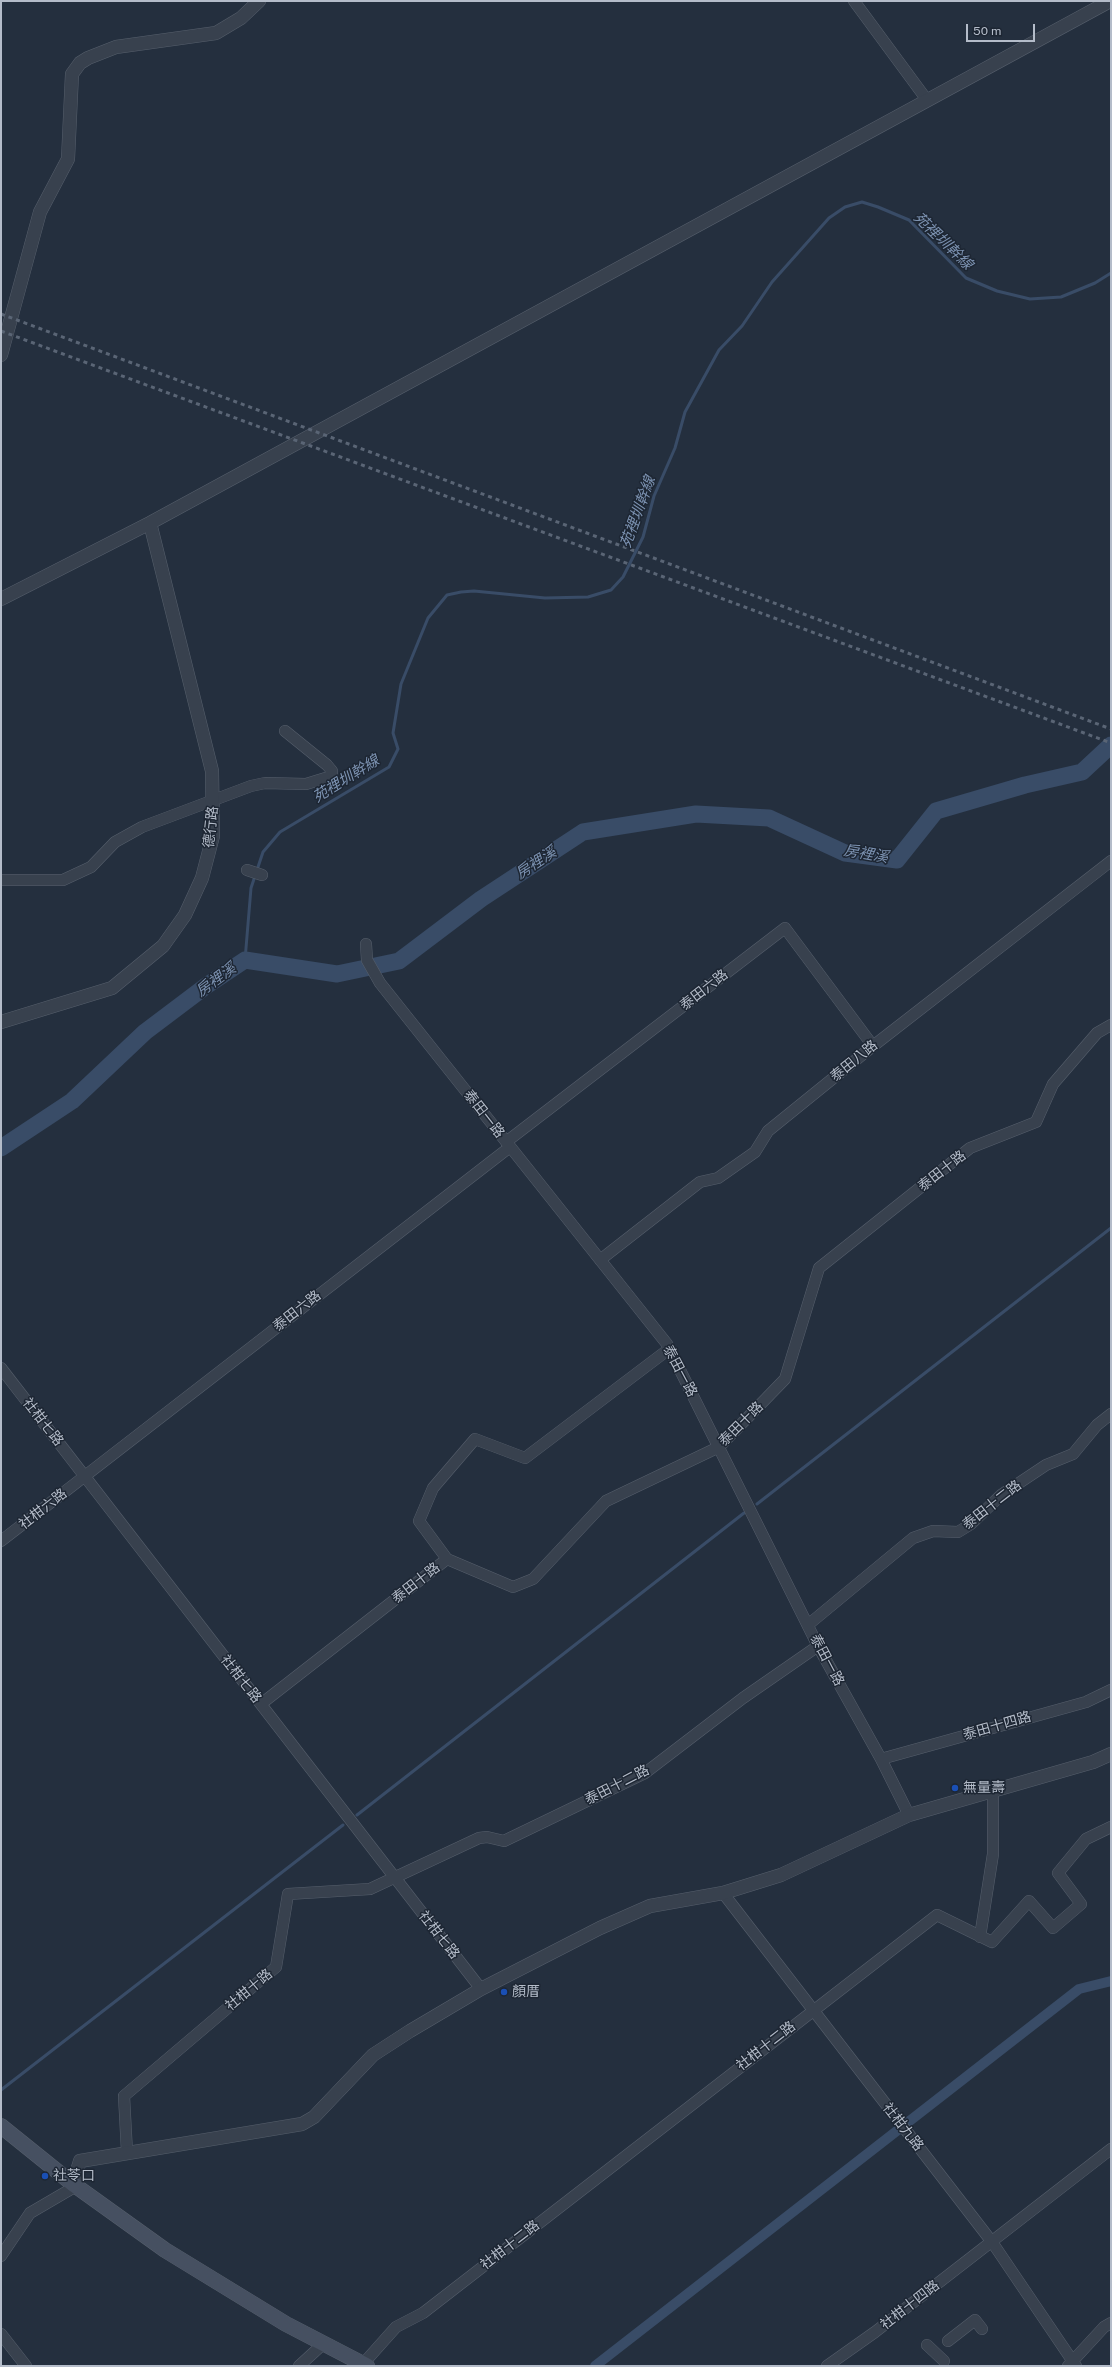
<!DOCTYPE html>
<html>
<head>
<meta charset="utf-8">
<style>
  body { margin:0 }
  #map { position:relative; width:1112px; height:2367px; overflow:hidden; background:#242f3e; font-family:"Public Sans",sans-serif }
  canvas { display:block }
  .frame { position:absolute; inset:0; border:2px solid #b4bcc9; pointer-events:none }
  .scale { position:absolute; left:966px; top:24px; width:69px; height:18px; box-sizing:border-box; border:2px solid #b4bcc9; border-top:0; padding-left:5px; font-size:12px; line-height:14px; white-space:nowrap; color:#b4bcc9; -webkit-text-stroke:3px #1d2633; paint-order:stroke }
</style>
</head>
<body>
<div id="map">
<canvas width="1112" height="2367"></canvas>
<div class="frame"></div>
<div class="scale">50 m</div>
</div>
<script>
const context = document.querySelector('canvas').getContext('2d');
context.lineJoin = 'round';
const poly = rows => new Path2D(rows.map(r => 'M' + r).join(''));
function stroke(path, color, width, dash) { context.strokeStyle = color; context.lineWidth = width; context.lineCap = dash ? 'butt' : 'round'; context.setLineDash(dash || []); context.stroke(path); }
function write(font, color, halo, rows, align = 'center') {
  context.font = font + ' "Public Sans","Noto Sans TC",sans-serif'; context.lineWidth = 3; context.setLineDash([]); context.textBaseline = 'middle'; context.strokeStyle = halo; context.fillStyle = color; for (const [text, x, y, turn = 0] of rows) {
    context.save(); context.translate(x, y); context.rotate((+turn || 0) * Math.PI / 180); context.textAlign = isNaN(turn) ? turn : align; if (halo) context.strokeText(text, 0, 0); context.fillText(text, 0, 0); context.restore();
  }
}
stroke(poly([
  [245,960,251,888,263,852,280,832,389,767,398,749,393,733,401,684,428,618,447,595,461,592,474,591,545,598,588,597,611,590,623,577,643,537,654,496,675,448,685,412,719,350,742,326,772,282,829,218,845,207,862,202,878,207,909,220,966,278,997,291,1030,299,1061,297,1095,283,1111,273],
  [757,1504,1111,1228],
  [357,1815,744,1513],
  [1,2090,343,1825]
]), '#394c67', 3);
stroke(poly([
  [595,2366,1079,1989,1111,1981]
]), '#394c67', 10);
stroke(poly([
  [1,1148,72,1101,145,1032,206,986,245,960,337,974,399,961,481,899,583,832,696,814,769,818,845,853,897,860,936,811,1025,785,1082,772,1111,745]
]), '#394c67', 17);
const minor = poly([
  [854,1,927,100],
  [247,870,262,875],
  [1,880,63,880,91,867,115,842,142,827,251,786,265,783,306,784,332,776,332,771,327,765,285,731],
  [366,944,367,960,380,983,667,1344,818,1646,881,1759,909,1815],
  [506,1142,785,928,873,1046],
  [600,1260,700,1182,718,1178,755,1152,768,1131,873,1046,1111,861],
  [1,1368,481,1989],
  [1,1541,510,1147],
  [447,1559,419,1521,433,1488,475,1439,525,1458,669,1349],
  [809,1624,913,1538,933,1531,958,1532,971,1524,1001,1495,1046,1465,1073,1454,1097,1425,1111,1414],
  [261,1704,447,1559,513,1587,533,1579,606,1501,719,1447,785,1379,819,1268,970,1148,1036,1122,1053,1084,1097,1033,1111,1025],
  [881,1759,1086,1702,1111,1690],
  [723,1893,992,2242,1076,2366],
  [980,1937,993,1854,993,1790],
  [127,2152,124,2096,276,1967,288,1894,370,1889,479,1838,487,1837,504,1841,645,1773,743,1698,818,1646],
  [1,2256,30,2213,71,2189,73,2184],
  [1,2334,26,2366],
  [948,2341,975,2320,982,2329],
  [927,2345,944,2361],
  [363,2364,396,2327,423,2313,937,1915,992,1942,1029,1901,1053,1928,1081,1904,1058,1873,1086,1839,1111,1827],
  [299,2366,323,2344],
  [827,2366,875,2332,1111,2149],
  [1068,2366,1104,2327,1111,2323]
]);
const tertiary = poly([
  [1,355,40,212,68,159,72,74,80,63,88,58,116,47,216,33,241,18,259,1],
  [1,599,150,523,1110,1],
  [1,1022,112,988,163,946,185,915,202,878,213,836,212,771,150,523],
  [73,2184,80,2161,302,2124,314,2117,373,2055,410,2031,481,1989,600,1928,650,1906,723,1893,781,1875,909,1815,1093,1762,1111,1754]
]);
const secondary = poly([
  [1,2126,73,2184,165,2250,286,2324,367,2366]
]);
stroke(minor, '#565f6c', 12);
stroke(tertiary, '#565f6c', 14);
stroke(secondary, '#565f6c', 16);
stroke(minor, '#38414e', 11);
stroke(tertiary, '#38414e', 13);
stroke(secondary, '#465061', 15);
stroke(poly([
  [1,314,1111,729],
  [1,331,1111,743]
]), '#5a6575', 3, [4, 4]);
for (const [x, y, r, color] of [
  [955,1788,4,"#1a4fb4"],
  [504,1992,4,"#1a4fb4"],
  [45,2176,4,"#1a4fb4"]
]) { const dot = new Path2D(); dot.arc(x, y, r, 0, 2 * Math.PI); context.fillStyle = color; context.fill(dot); stroke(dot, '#1d2633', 1.5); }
write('14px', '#b4bcc9', '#1d2633', [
  ["德行路",211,827,-84],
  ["泰田六路",704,990,-38],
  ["泰田八路",854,1061,-39],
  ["泰田一路",484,1114,52],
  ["泰田十路",942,1171,-38],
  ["泰田六路",297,1311,-38],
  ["泰田一路",680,1371,62],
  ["社柑七路",43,1422,52],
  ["泰田十路",741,1424,-45],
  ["泰田十二路",992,1505,-38],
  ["社柑六路",43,1509,-38],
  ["泰田十路",416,1583,-38],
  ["泰田一路",827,1660,62],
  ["社柑七路",241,1679,52],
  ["泰田十四路",997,1726,-16],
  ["泰田十二路",617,1785,-27],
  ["社柑七路",439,1935,52],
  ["社柑十路",249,1990,-40],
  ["社柑十二路",766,2046,-38],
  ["社柑九路",903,2127,52],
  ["社柑十二路",510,2245,-38],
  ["社柑十四路",910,2305,-38]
]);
write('14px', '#b4bcc9', '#1d2633', [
  ["無量壽",963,1788],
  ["顏厝",512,1992],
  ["社苓口",53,2176]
], 'left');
write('italic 15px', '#7c92b1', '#1d2633', [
  ["苑裡圳幹線",943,241,44],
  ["苑裡圳幹線",638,512,-70],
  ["苑裡圳幹線",346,779,-32],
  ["房裡溪",866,854,10],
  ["房裡溪",536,863,-33],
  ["房裡溪",216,980,-36]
]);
</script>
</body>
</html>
